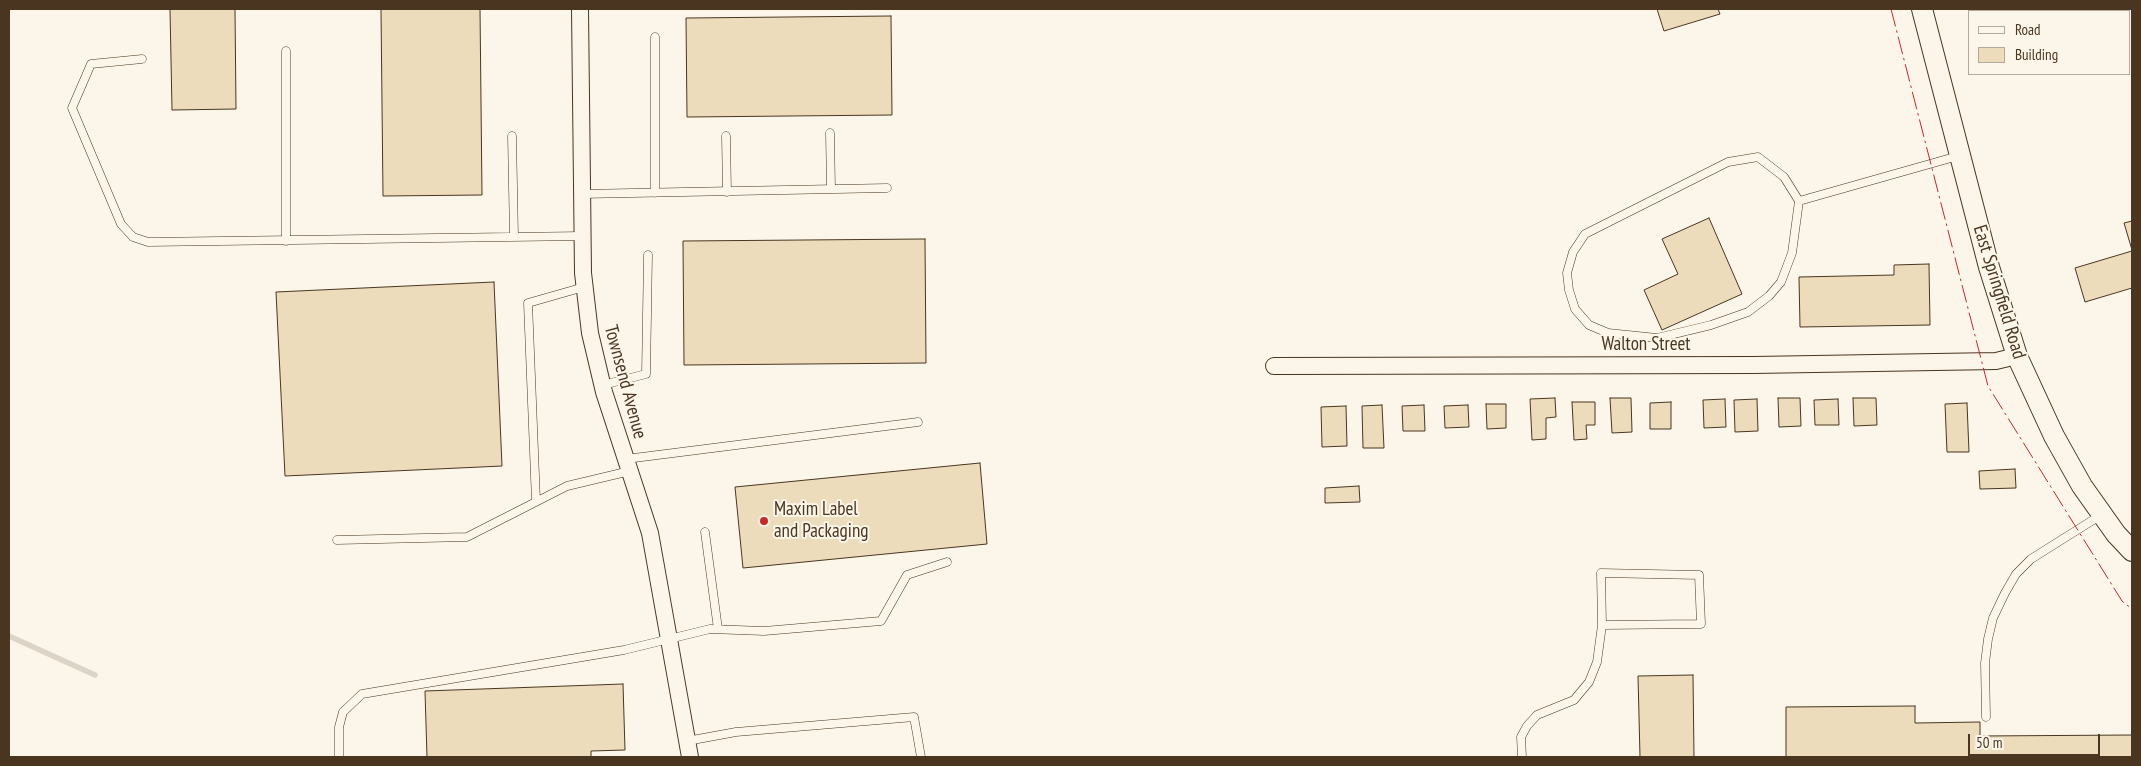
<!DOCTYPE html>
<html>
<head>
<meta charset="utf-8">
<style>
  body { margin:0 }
  #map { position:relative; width:2141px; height:766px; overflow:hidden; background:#fbf6e9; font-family:"PT Sans Narrow",sans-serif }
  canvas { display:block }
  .frame { position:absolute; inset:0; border:10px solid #4a3520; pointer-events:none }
  .legend { position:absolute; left:1968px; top:10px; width:162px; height:65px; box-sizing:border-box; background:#fbf6e9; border:1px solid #b4a999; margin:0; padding:6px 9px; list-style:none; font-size:15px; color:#4a3520 }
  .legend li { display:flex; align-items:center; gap:10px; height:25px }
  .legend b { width:25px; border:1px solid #b4a999 }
  .scale { position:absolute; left:1968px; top:734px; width:132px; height:22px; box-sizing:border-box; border:2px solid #4a3520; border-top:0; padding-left:6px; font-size:15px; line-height:18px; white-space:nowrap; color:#4a3520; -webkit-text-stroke:4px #fbf6e9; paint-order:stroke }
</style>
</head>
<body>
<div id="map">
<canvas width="2141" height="766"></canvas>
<div class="frame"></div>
<ul class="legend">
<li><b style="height:6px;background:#fbf6e9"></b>Road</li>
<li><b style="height:14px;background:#ecdcbc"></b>Building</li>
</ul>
<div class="scale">50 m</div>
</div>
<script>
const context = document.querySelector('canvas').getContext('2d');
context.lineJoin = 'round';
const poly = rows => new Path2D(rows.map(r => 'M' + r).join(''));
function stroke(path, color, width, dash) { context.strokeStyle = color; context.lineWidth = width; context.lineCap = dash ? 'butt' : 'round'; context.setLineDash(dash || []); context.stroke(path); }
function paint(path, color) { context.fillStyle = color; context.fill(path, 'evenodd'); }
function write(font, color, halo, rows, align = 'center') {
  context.font = font + ' "PT Sans Narrow",sans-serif'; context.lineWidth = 4; context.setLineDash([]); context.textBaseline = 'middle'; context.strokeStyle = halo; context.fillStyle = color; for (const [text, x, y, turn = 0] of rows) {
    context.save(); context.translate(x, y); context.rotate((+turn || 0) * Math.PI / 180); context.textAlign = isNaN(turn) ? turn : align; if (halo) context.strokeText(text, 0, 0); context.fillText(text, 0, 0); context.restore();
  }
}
stroke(poly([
  [9,636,95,675]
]), '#dcd4c6', 5.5);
const building = poly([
  [170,9,235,9,236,109,172,110,170,9],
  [381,9,480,9,482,195,383,196,381,9],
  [1657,9,1718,9,1720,14,1664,31,1657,9],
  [891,16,892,115,687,117,686,18,891,16],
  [1709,218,1742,294,1662,330,1644,290,1678,274,1662,239,1709,218],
  [2132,221,2132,250,2124,223,2132,221],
  [925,239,926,363,684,365,683,241,925,239],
  [2132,251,2132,288,2085,302,2075,268,2132,251],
  [1929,264,1930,325,1800,327,1799,277,1894,275,1894,265,1929,264],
  [494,282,502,466,285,476,276,292,494,282],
  [1555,398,1556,417,1546,418,1546,439,1532,440,1530,399,1555,398],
  [1610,398,1631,398,1632,432,1612,433,1610,398],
  [1778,398,1800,398,1801,426,1779,427,1778,398],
  [1853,398,1876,398,1877,425,1854,426,1853,398],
  [1725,399,1726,427,1704,428,1703,400,1725,399],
  [1757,399,1758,431,1735,432,1734,400,1757,399],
  [1838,399,1839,425,1815,425,1814,400,1838,399],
  [1572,402,1595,402,1595,425,1586,425,1587,439,1574,440,1572,402],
  [1671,402,1671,429,1650,429,1650,403,1671,402],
  [1967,403,1969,452,1947,452,1945,404,1967,403],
  [1486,404,1506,404,1506,428,1487,429,1486,404],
  [1382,405,1384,448,1363,448,1362,406,1382,405],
  [1424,405,1425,431,1403,431,1402,406,1424,405],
  [1468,405,1469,427,1445,428,1444,406,1468,405],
  [1346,406,1347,446,1322,447,1321,407,1346,406],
  [980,463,987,544,743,568,735,487,980,463],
  [2015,469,2016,488,1980,489,1979,471,2015,469],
  [1359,486,1360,502,1325,503,1325,488,1359,486],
  [1693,675,1694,757,1640,757,1638,676,1693,675],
  [623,684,625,750,591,751,591,757,427,757,425,691,623,684],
  [1915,706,1915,723,1980,722,1980,736,2132,735,2132,757,1786,757,1786,707,1915,706]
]);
paint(building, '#ecdcbc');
stroke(building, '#4a3520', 1);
const service = poly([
  [655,37,655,193],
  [286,51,286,241],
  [142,59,91,64,72,108,121,224,133,237,148,242,582,236],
  [830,133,831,189],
  [512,136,514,237],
  [726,136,727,192],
  [581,194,887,188],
  [1799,201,1792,253,1781,282,1769,296,1748,312,1711,325,1657,338,1608,333,1589,325,1575,309,1569,290,1567,273,1573,252,1585,234,1728,162,1758,157,1784,177,1799,201,1958,156],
  [603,385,646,374,648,255],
  [626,459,918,422],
  [536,501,528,303,584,287],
  [705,532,718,629],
  [337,540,467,537,567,486,630,471],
  [1986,717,1985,663,1988,639,1993,618,2005,593,2016,574,2031,559,2101,515],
  [687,741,736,732,914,717,921,757],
  [339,757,339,727,343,712,362,694,624,650,710,629,764,631,881,621,907,575,947,562],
  [1522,757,1521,737,1527,726,1537,715,1574,700,1589,682,1597,662,1602,625,1601,573,1699,575,1701,624,1602,625]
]);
const minor = poly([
  [580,9,583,273,590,333,604,392,650,533,690,757],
  [1274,366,1754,365,1996,361,2017,356]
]);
const tertiary = poly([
  [1922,9,1989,267,2017,356,2054,436,2082,486,2116,534,2132,551]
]);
stroke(service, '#4a3520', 9);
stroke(minor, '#4a3520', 18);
stroke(tertiary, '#4a3520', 22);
stroke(service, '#fbf6e9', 8);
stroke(minor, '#fbf6e9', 16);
stroke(tertiary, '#fbf6e9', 20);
stroke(poly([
  [1891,9,1988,386,2122,601,2132,609]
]), '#c62828', 1, [18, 4, 2.5, 4]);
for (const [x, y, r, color] of [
  [764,521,5,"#c62828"]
]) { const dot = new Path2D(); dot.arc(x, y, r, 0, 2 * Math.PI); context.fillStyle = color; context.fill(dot); stroke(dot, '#fbf6e9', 2); }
write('19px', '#4a3520', '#fbf6e9', [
  ["East Springfield Road",1999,292,73],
  ["Walton Street",1646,345],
  ["Townsend Avenue",625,382,75]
]);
write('19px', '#4a3520', '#fbf6e9', [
  ["Maxim Label",774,510],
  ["and Packaging",774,532]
], 'left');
</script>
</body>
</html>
